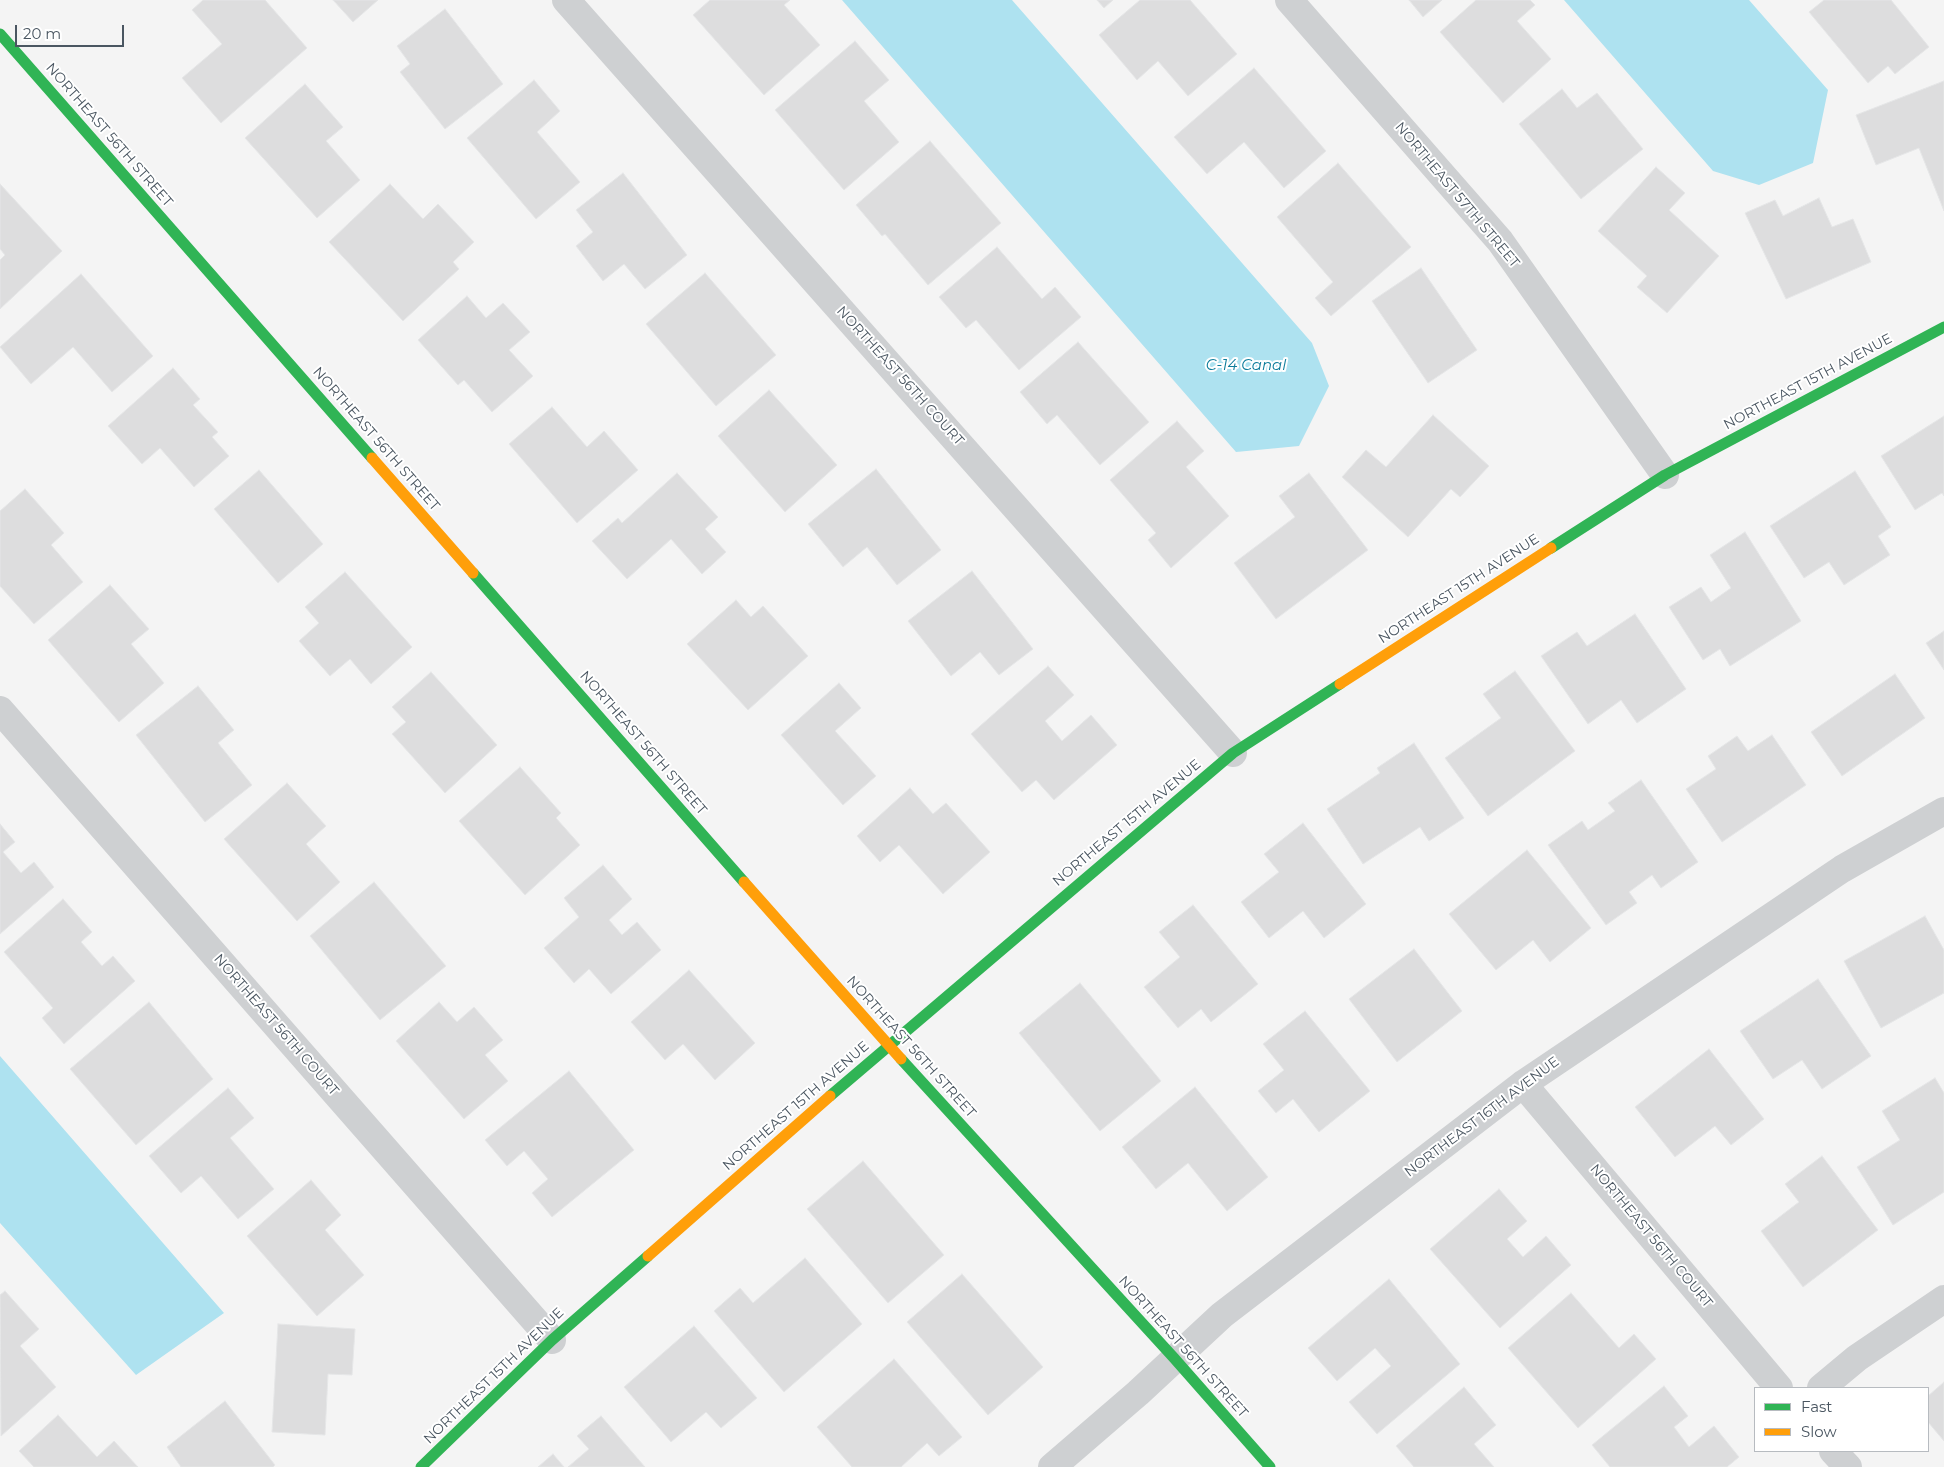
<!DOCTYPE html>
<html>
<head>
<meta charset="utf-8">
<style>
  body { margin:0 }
  #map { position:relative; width:1944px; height:1467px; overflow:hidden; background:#f4f4f4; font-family:Montserrat,sans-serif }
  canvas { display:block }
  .legend { position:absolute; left:1754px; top:1387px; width:175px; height:65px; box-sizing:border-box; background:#fff; border:1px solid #b7bbc0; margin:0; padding:6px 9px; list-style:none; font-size:15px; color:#4a5661 }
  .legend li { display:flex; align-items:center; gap:10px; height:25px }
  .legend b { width:25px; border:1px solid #b7bbc0 }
  .scale { position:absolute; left:15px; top:25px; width:109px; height:22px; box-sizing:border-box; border:2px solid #4a5661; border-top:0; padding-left:6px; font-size:15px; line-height:18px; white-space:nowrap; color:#4a5661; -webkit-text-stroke:4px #fff; paint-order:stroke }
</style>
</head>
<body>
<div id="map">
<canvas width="1944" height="1467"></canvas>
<ul class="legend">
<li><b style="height:6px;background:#30b455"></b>Fast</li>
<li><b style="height:6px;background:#ff9f0a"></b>Slow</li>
</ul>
<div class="scale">20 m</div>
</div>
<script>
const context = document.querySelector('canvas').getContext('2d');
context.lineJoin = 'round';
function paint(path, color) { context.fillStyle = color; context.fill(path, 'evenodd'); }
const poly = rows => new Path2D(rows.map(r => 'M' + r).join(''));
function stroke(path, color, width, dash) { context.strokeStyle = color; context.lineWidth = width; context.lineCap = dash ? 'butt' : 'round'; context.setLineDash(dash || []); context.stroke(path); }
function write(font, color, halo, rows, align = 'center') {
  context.font = font + ' Montserrat,sans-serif'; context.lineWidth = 4; context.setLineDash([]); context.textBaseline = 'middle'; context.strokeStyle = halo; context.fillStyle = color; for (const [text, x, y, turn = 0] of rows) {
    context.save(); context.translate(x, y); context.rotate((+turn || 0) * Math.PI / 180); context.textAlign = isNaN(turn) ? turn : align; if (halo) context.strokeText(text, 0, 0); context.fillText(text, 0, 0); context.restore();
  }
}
paint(poly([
  [842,0,1012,0,1312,343,1329,386,1299,446,1236,452],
  [1564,0,1749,0,1828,90,1813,163,1759,185,1713,171],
  [0,1056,224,1313,136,1375,0,1223]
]), '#aee2f0');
const building = poly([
  [203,0,265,0,307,48,221,123,182,78,222,44,192,10,203,0],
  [333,0,378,0,353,22,333,0],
  [710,0,790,0,784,5,820,45,764,95,693,15,710,0],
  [1097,0,1113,0,1104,8,1097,0],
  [1140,0,1190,0,1237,54,1188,96,1158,61,1137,80,1099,35,1140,0],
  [1409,0,1442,0,1423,17,1409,0],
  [1476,0,1530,0,1535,5,1517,21,1551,59,1503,103,1440,32,1476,0],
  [1824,0,1891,0,1929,47,1895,74,1888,66,1868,83,1809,12,1824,0],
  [445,9,503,84,445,129,400,72,410,64,397,46,445,9],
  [855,41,889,80,864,101,899,142,844,190,775,110,855,41],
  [1254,68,1326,151,1284,188,1244,142,1207,174,1174,137,1254,68],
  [534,80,560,111,537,132,580,182,536,219,467,138,534,80],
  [1944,81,1944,211,1919,148,1876,165,1856,115,1944,81],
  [305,84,343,127,326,141,360,180,317,218,245,138,305,84],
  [1562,89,1577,108,1597,93,1643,149,1581,199,1519,124,1562,89],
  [930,141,1001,223,928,285,885,234,882,236,856,205,930,141],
  [1338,163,1411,247,1331,316,1315,298,1333,282,1277,217,1338,163],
  [1656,167,1685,193,1669,210,1719,256,1667,313,1637,287,1647,276,1598,231,1656,167],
  [623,173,687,255,645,289,624,264,603,281,576,246,593,232,576,210,623,173],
  [0,184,62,251,0,309,0,260,5,255,0,249,0,184],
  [390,184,423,219,438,204,474,242,453,262,459,269,403,321,329,242,390,184],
  [1819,198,1832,227,1853,219,1871,262,1786,299,1745,213,1775,200,1783,216,1819,198],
  [997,247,1042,299,1055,287,1081,317,1019,370,976,320,966,328,939,297,997,247],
  [1421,268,1477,350,1428,383,1372,301,1421,268],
  [705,273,776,355,716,406,646,324,705,273],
  [81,274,153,356,112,392,73,347,31,384,0,347,81,274],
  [467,296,486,318,503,303,530,332,509,350,533,376,492,412,464,380,458,385,418,340,467,296],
  [1078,342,1149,422,1100,465,1057,415,1047,424,1020,392,1078,342],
  [173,368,200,399,193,405,218,432,212,437,229,456,194,487,160,448,142,464,108,426,173,368],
  [769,390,837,465,785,512,718,436,769,390],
  [552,407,587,447,604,431,638,470,577,523,509,444,552,407],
  [1433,415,1489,466,1460,497,1451,489,1408,537,1342,477,1366,450,1386,467,1433,415],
  [1944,416,1944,496,1942,493,1915,510,1881,456,1944,416],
  [1177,421,1204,451,1186,467,1229,516,1171,568,1148,540,1156,533,1110,480,1177,421],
  [876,469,941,550,897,585,867,547,843,567,808,524,876,469],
  [259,470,323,544,278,583,214,509,259,470],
  [1855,471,1891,527,1878,536,1890,555,1844,585,1829,562,1804,578,1770,526,1855,471],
  [677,473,718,517,705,529,726,552,702,574,671,539,627,579,592,541,618,518,622,523,677,473],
  [1309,473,1368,550,1276,619,1234,563,1295,517,1279,496,1309,473],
  [25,489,64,533,51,545,83,582,34,624,0,586,0,511,25,489],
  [1745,532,1801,621,1730,666,1720,649,1703,660,1669,607,1701,587,1711,602,1731,588,1710,555,1745,532],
  [972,571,1033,649,999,675,980,652,951,676,908,621,972,571],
  [345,572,412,647,371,684,350,659,330,676,299,641,319,623,305,607,345,572],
  [110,585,149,629,131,644,164,683,119,722,48,640,110,585],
  [736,600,751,617,763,606,808,656,748,710,687,644,736,600],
  [1635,614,1686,689,1637,723,1621,700,1588,724,1541,656,1577,632,1587,646,1635,614],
  [1944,631,1944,670,1926,643,1944,631],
  [1048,666,1074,695,1045,721,1062,741,1091,715,1117,745,1054,800,1036,780,1022,792,971,734,1048,666],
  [1515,671,1575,751,1488,816,1445,758,1501,718,1483,694,1515,671],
  [431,672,497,745,445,793,392,734,406,722,392,707,431,672],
  [1895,674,1925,718,1842,776,1811,732,1895,674],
  [839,683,861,708,835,731,876,776,843,805,781,735,839,683],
  [198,686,234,730,218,743,252,785,205,822,136,735,198,686],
  [1772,735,1806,785,1722,842,1686,789,1716,769,1708,756,1737,736,1748,751,1772,735],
  [1414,743,1464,818,1429,841,1420,827,1363,864,1327,809,1380,773,1377,768,1414,743],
  [520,767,561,813,556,818,580,845,525,895,459,821,520,767],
  [1641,780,1698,862,1661,888,1652,875,1629,892,1637,903,1606,925,1548,845,1582,821,1588,830,1615,811,1608,803,1641,780],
  [287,783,326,826,306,844,340,882,297,921,224,839,287,783],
  [910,788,933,814,946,803,990,852,943,894,899,845,880,862,857,836,910,788],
  [1303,823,1366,904,1324,938,1303,911,1269,938,1241,902,1279,872,1264,854,1303,823],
  [0,824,15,842,3,852,21,873,34,862,54,887,0,934,0,824],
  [1527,850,1591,928,1550,962,1533,940,1496,970,1449,914,1527,850],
  [603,865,632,899,609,920,622,935,637,922,661,950,611,994,589,969,574,983,544,948,579,917,564,898,603,865],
  [374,882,446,966,380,1020,310,936,374,882],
  [63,899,92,932,81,942,102,966,113,956,135,981,64,1044,42,1018,53,1008,4,952,63,899],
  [1193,905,1258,984,1211,1022,1201,1009,1178,1028,1144,987,1180,957,1159,932,1193,905],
  [1925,916,1944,950,1944,993,1881,1028,1844,961,1925,916],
  [1414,949,1462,1011,1397,1062,1349,999,1414,949],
  [689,970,755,1043,715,1080,683,1044,665,1060,631,1022,689,970],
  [1818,979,1871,1056,1822,1089,1802,1060,1773,1079,1740,1031,1818,979],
  [1080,983,1161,1081,1100,1131,1019,1033,1080,983],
  [149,1002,213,1079,136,1145,70,1069,149,1002],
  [439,1002,457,1022,474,1007,503,1040,485,1055,508,1081,464,1119,396,1041,439,1002],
  [1305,1011,1370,1091,1319,1132,1293,1099,1276,1113,1258,1091,1284,1070,1263,1044,1305,1011],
  [1709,1049,1764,1119,1731,1145,1715,1126,1675,1157,1635,1107,1709,1049],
  [569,1071,634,1150,552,1217,532,1193,548,1179,524,1151,507,1166,485,1140,569,1071],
  [1935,1078,1944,1093,1944,1192,1893,1225,1857,1167,1900,1140,1882,1111,1935,1078],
  [1195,1087,1268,1177,1227,1211,1188,1163,1156,1189,1122,1147,1195,1087],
  [228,1088,254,1118,230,1138,274,1189,238,1219,201,1176,181,1193,149,1156,228,1088],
  [1822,1156,1878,1230,1803,1287,1761,1231,1799,1202,1785,1184,1822,1156],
  [863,1161,944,1255,888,1303,807,1209,863,1161],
  [311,1180,341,1215,325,1230,364,1275,317,1316,247,1236,311,1180],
  [1499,1189,1527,1221,1507,1239,1523,1257,1546,1236,1571,1265,1500,1328,1430,1249,1499,1189],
  [805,1258,862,1324,784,1392,714,1311,740,1288,753,1303,805,1258],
  [962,1274,1043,1367,988,1415,907,1322,962,1274],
  [1389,1279,1460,1364,1377,1434,1349,1402,1391,1366,1375,1348,1337,1381,1308,1348,1389,1279],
  [5,1291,39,1329,20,1346,56,1387,1,1436,0,1295,5,1291],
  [1571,1293,1619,1348,1634,1334,1656,1359,1578,1428,1508,1348,1571,1293],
  [278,1324,355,1329,352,1375,328,1374,325,1435,272,1432,278,1324],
  [694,1326,757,1398,721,1428,706,1412,671,1442,624,1387,694,1326],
  [894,1359,962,1437,939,1456,927,1443,901,1467,852,1467,817,1427,894,1359],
  [1944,1382,1944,1441,1928,1422,1928,1396,1944,1382],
  [1664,1386,1688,1416,1674,1427,1689,1447,1714,1426,1739,1457,1727,1467,1610,1467,1592,1445,1664,1386],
  [1464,1387,1496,1425,1474,1444,1494,1467,1414,1467,1396,1446,1464,1387],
  [225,1401,275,1465,273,1467,181,1467,167,1447,225,1401],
  [58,1415,97,1457,114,1441,138,1467,34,1467,19,1451,58,1415],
  [601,1416,645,1467,568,1467,589,1449,577,1436,601,1416],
  [553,1454,564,1467,538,1467,553,1454]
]);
paint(building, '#ddddde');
stroke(building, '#e5e6e7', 1);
stroke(poly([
  [566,0,1233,753],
  [1289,0,1500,241,1665,475],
  [0,710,552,1340],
  [1523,1084,1779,1388],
  [1821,1388,1857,1358,1944,1299],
  [1833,1451,1848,1467],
  [1052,1467,1138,1393,1222,1315,1523,1084,1842,869,1944,811]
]), '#ced0d2', 28);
stroke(poly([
  [0,34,372,458],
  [1551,548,1665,475,1944,327],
  [473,573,744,882],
  [901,1059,1174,1358,1270,1467],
  [830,1096,1233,753,1340,684],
  [421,1467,552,1340,648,1256]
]), '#30b455', 11);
stroke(poly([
  [372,458,473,573],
  [1340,684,1551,548],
  [744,882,901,1059],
  [648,1256,830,1096]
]), '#ff9f0a', 11);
write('14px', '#4a5661', '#fff', [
  ["NORTHEAST 56TH STREET",109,135,49],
  ["NORTHEAST 57TH STREET",1457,195,50],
  ["NORTHEAST 56TH COURT",900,376,48],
  ["NORTHEAST 15TH AVENUE",1808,382,-28],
  ["NORTHEAST 56TH STREET",376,439,49],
  ["NORTHEAST 15TH AVENUE",1459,589,-33],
  ["NORTHEAST 56TH STREET",643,743,49],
  ["NORTHEAST 15TH AVENUE",1127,823,-40],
  ["NORTHEAST 56TH COURT",276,1025,49],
  ["NORTHEAST 56TH STREET",911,1047,48],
  ["NORTHEAST 15TH AVENUE",796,1106,-41],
  ["NORTHEAST 16TH AVENUE",1482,1117,-37],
  ["NORTHEAST 56TH COURT",1651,1236,50],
  ["NORTHEAST 56TH STREET",1183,1347,48],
  ["NORTHEAST 15TH AVENUE",494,1376,-44]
]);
write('italic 15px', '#0c7c9b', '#fff', [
  ["C-14 Canal",1246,366]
]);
</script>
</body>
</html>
